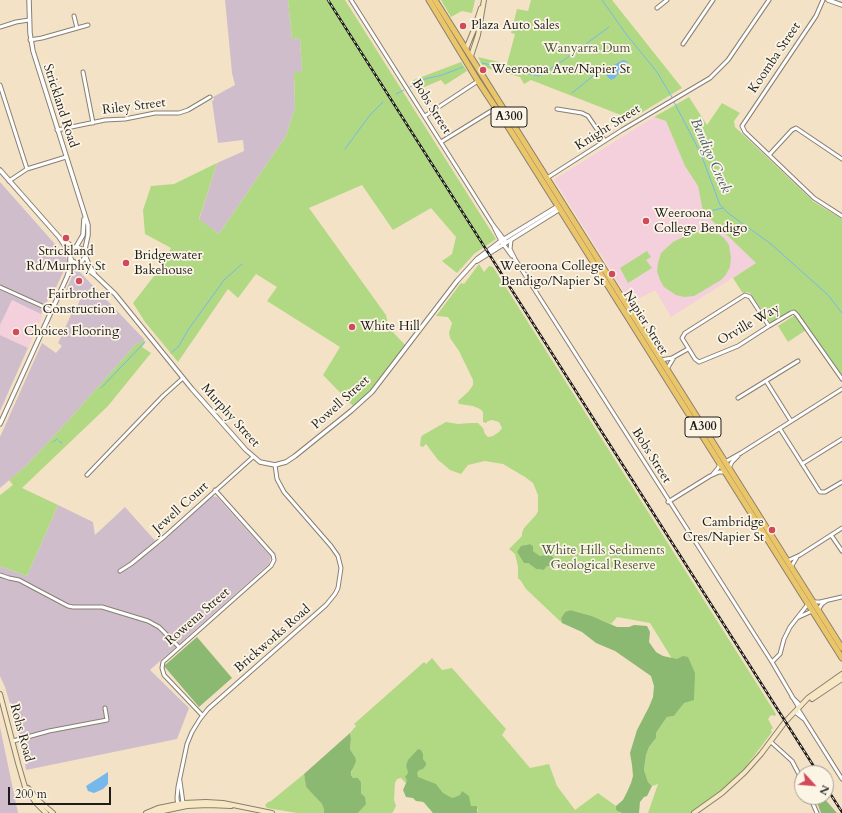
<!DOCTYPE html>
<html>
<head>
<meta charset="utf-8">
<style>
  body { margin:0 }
  #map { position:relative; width:842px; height:813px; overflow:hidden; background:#f4e2c7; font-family:Cardo,serif }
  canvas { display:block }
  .north { position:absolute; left:794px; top:765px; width:40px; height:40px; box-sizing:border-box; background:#fcf5e5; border:1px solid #a29e95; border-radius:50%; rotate:116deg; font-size:11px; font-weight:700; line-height:16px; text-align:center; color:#1c1c1c }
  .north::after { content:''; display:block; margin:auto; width:14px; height:18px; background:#d1495b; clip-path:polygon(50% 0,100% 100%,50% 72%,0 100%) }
  .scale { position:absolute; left:8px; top:787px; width:103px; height:18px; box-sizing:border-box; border:2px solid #1c1c1c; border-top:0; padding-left:5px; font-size:12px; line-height:14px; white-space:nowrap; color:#1c1c1c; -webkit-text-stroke:3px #fcf5e5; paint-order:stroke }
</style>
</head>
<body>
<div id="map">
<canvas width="842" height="813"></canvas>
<div class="north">N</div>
<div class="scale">200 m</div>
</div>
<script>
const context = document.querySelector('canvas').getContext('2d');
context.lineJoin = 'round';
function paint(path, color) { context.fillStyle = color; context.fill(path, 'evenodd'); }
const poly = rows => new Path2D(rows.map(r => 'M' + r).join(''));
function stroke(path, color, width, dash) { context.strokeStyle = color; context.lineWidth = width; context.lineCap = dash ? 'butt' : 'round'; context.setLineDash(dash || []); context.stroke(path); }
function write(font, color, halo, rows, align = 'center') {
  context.font = font + ' Cardo,serif'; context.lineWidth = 3.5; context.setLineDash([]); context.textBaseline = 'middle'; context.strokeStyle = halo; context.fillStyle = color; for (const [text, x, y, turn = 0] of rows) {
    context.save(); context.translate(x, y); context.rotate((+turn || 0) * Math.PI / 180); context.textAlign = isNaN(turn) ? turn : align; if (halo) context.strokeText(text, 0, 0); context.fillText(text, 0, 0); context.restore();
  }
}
paint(poly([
  [654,117,666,121,685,166,698,186,703,212,756,263,671,317,655,290,631,303,555,181,555,179],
  [12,300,42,314,42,317,28,348,0,335,0,325]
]), '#f4cfdc');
paint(poly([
  [225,0,288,0,292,39,300,38,302,72,294,72,295,108,286,136,219,234,199,220,217,163,244,151,243,140,218,143,212,101,214,100,213,97,235,85,232,73],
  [0,182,62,252,67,259,68,262,51,298,48,300,41,314,12,300,0,325],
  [77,269,144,339,140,345,137,343,67,422,26,466,0,488,0,437,42,343,56,353,62,346,58,343,75,306,77,307,81,297,66,290,75,270],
  [0,335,28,348,0,411],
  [212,496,217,497,271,557,269,564,150,670,189,708,177,739,26,770,20,737,5,687,0,676,0,566,27,576,58,505,93,522,95,535,125,507,159,545],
  [0,727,18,813,0,813]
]), '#d0bdcc');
paint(poly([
  [288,0,345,0,496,239,474,254,457,273,442,261,452,254,456,237,431,208,393,230,362,185,309,208,386,315,389,328,407,347,372,392,355,408,323,375,340,347,267,301,277,287,256,274,238,298,228,289,178,362,145,322,133,303,161,267,171,248,145,234,143,210,151,186,174,184,217,163,199,219,219,234,286,136,295,108,294,72,302,72,300,38,292,39],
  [441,0,475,0,472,13,462,11,451,17],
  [531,0,612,0,682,88,631,119,531,80,524,84,520,77,483,67,478,57,507,64,515,34,511,33,517,9,528,11],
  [461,62,467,71,445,85,441,80,417,90,411,81],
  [689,97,707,125,722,103,740,113,734,121,735,127,814,202,842,219,842,376,796,311,792,310,773,322,770,322,750,293,747,292,744,293,742,292,733,278,756,263,703,212,698,186,685,166,666,121,654,117],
  [706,230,716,232,724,238,729,245,731,258,730,267,725,276,721,280,694,296,684,297,676,295,664,287,660,280,657,271,658,263,661,253,673,242,695,231],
  [647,251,651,257,646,260,652,268,628,283,620,268],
  [479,264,484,272,489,266,493,267,776,714,775,716,771,715,768,719,773,728,771,730,772,732,736,780,717,794,702,809,695,813,648,813,658,784,652,786,648,782,644,770,646,755,649,747,656,738,656,733,667,717,674,716,680,708,690,688,650,623,617,617,611,624,592,616,570,610,565,612,561,618,562,623,526,589,521,581,518,578,518,567,515,554,509,549,522,536,522,533,524,528,536,515,538,511,538,495,533,483,525,477,503,464,485,461,468,465,461,474,450,470,443,464,438,460,426,444,423,447,420,446,421,437,423,435,446,422,458,424,470,423,478,423,483,428,485,434,488,437,493,436,499,432,502,428,499,422,492,420,488,421,486,423,483,422,483,412,480,409,473,406,459,404,458,401,469,391,473,385,473,380,459,351,450,338,449,333,452,323,448,317,436,316,461,283,464,284],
  [530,544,533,546,533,551,540,556,547,566,544,570,536,569,528,563,524,562,517,552,525,545],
  [795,315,806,330,788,342,778,326],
  [144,339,145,343,142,347,151,353,108,406,22,488,58,505,27,576,0,566,0,495,13,485,9,480,26,466,67,422,137,343,140,344],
  [432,658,442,670,452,668,506,729,502,735,530,768,549,764,557,786,575,810,598,793,616,806,617,811,622,813,477,813,478,809,471,806,460,795,444,813,433,813,401,778,397,779,395,783,394,800,396,806,393,812,392,813,358,813,361,809,365,797,361,793,361,782,358,778,353,778,351,775,352,768,355,764,355,757,350,749,351,739,350,733,356,726,354,724,424,662,426,664],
  [304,774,306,787,322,804,324,810,324,813,297,813,267,808,265,805,268,802,271,801]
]), '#b1d984');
paint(poly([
  [530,544,533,546,533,551,540,556,551,554,554,559,561,558,559,562,560,566,547,566,544,570,536,569,528,563,524,563,517,552,521,546],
  [570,610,592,616,617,627,629,627,634,625,647,626,650,632,649,642,656,652,663,656,677,659,683,656,688,657,695,673,694,700,684,703,674,716,667,717,656,733,656,738,649,747,646,755,644,770,648,782,652,786,647,796,644,797,640,802,639,813,622,813,617,811,616,809,616,806,623,800,627,792,631,783,633,776,632,765,630,753,637,730,649,707,653,697,654,686,651,676,615,651,596,643,582,632,562,623,561,618,565,612],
  [197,637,232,678,199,707,164,666],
  [350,733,351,739,350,749,355,757,356,761,355,764,351,772,351,775,353,778,358,778,361,782,361,793,365,797,366,804,358,813,324,813,324,810,322,804,306,787,304,774],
  [418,749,421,750,423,754,423,759,426,763,426,765,423,769,419,770,417,773,418,777,436,784,443,793,450,797,453,798,460,795,462,791,469,796,471,806,477,806,477,813,433,813,424,802,416,801,413,798,406,797,403,790,407,781,405,776,407,775,408,772,406,766,408,760],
  [815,797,823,797,837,813,821,813]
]), '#8cb972');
paint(poly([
  [623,60,627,61,627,64,622,69,615,78,611,80,606,75,609,69,611,72,614,71,614,69,612,66],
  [108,772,108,784,103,789,94,793,88,791,86,786]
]), '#76b8eb');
stroke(poly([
  [602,0,626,34,657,72,673,99],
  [482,63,539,76,564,60,609,27],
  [410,87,425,79,442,75,463,67],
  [572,93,593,76,612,66],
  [396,94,404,90],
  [674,102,701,154,720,205,728,213,771,244,828,295,842,313],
  [345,149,370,115,383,102],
  [710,211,723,208],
  [171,353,179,346,188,330,224,280,242,264],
  [101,388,145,342],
  [59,441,62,443],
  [53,442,57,439]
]), '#76b8eb', 1);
const minor = poly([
  [351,0,493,225,506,242],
  [823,0,816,16,742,126,745,132,814,198,842,216],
  [657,8,667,0],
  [74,16,77,28],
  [0,27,16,22,29,20],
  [30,40,42,38,88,25],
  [683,44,713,0],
  [83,72,93,123],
  [0,85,27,169],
  [557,109,582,113,588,116,605,141],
  [425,116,478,81],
  [57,130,105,120,125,119,155,113,179,113,188,110,210,97],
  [441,142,496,108],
  [769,155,792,130,796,128,842,159],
  [547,178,622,130,710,78,728,60,769,0],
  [9,181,27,169,66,157],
  [494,227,501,241,512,256],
  [511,240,510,249,515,259,772,662],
  [0,287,51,310],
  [769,326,750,297,745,295,685,333,682,338,695,359,699,362,738,346,769,326,791,313,794,312,797,315,842,379],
  [661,360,672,358,688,349],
  [667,369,673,359],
  [766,381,791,421],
  [738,398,798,361],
  [780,429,820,492,825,492,842,482],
  [725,462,741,453,842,389],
  [802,464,842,439],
  [729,468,732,462,738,456],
  [713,474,718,468,720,464],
  [87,475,163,396,183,378],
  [668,502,710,476,719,472,724,472],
  [831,535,842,551],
  [787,561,800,555,842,528],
  [791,567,797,557],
  [120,571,131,564,164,537,253,457],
  [0,575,9,578,19,580,68,606,73,607,102,607,148,621,159,627,179,647],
  [813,602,820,602,842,597],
  [818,610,822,604,826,601],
  [799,617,812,611],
  [792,697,801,706],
  [799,708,772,662,780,654,784,639,790,627,808,604],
  [798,709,842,779],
  [795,712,804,719],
  [202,715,164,675,162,668,163,662,271,566,274,560,273,555,215,490],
  [13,741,49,731,107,720,105,708],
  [771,742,792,761,802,780],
  [180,781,183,803],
  [810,797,817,813],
  [178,806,177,798,178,787,187,744,192,732,200,719,208,709,326,605,335,594,338,588,341,568,338,556,331,546,284,492,277,479,275,465]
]);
const tertiary = poly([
  [828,0,842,5],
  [0,170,59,237,67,249,72,261,77,263,82,261,85,257,85,249,88,235,88,225,33,51,30,33,29,0],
  [63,240,75,248],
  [76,247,83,235,84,219],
  [70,255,71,251,76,247,82,249,85,253],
  [85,255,89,265,94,273],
  [477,261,560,209],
  [79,263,95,275,115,294,192,389,246,450,260,462,275,465,286,462,295,456,351,411,372,392,457,281,477,259,501,241,558,206],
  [69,274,78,263],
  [0,424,67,277,70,267,70,258]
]);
const secondary = poly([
  [466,49,473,32,481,8],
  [471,56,478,35,484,0],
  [0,694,18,763,25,787,36,803,46,813],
  [812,699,842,679],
  [28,788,39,801,53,813],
  [146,813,158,808,183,803,206,802,223,803,272,813],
  [154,813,187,806,208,805,231,806],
  [694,813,722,793,745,772,761,754,785,722,808,698,842,674]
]);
const trunk = poly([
  [429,0,478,81,507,125,842,658],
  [435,0,842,648]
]);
stroke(minor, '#887f72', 5);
stroke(tertiary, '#887f72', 5.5);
stroke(secondary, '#887f72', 6);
stroke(trunk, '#887f72', 7);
stroke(minor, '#fff', 3);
stroke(tertiary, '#fff', 3.5);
stroke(secondary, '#f7e8c3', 4);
stroke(trunk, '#ebc669', 5);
const rail = poly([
  [328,0,818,773],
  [826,787,842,812]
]);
stroke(rail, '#1c1c1c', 2.5);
stroke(rail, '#fcf5e5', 1, [3]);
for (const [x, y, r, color] of [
  [463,26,4,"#d1495b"],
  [483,70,4,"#d1495b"],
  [646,221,4,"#d1495b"],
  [66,238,4,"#d1495b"],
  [126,263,4,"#d1495b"],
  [612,274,4,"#d1495b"],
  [79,281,4,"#d1495b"],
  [352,327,4,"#d1495b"],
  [16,332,4,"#d1495b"],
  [772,530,4,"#d1495b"]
]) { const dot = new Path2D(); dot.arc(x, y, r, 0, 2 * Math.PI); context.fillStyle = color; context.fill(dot); stroke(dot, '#fcf5e5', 1.5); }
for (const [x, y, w] of [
  [509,117,36],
  [703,427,36]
]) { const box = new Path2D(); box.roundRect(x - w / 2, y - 10, w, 20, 3); context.fillStyle = '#fcf5e5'; context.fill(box); stroke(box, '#1c1c1c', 1); }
write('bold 12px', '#1c1c1c', null, [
  ["A300",509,117],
  ["A300",703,427]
]);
write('13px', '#1c1c1c', '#fcf5e5', [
  ["Plaza Auto Sales",471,26],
  ["Weeroona Ave/Napier St",491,70],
  ["Weeroona",654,214],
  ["College Bendigo",654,229],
  ["Strickland",66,252,"center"],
  ["Rd/Murphy St",66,267,"center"],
  ["Bridgewater",134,256],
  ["Bakehouse",134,271],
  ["Weeroona College",604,267,"right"],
  ["Bendigo/Napier St",604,282,"right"],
  ["Fairbrother",79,295,"center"],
  ["Construction",79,310,"center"],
  ["White Hill",360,327],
  ["Choices Flooring",24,332],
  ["Cambridge",764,523,"right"],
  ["Cres/Napier St",764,538,"right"]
], 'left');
write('13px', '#49553b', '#fcf5e5', [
  ["Wanyarra Dum",587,49],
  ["White Hills Sediments",603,551],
  ["Geological Reserve",603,566]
]);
write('13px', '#1c1c1c', '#fcf5e5', [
  ["Koomba Street",775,58,-56],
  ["Strickland Road",60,106,72],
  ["Riley Street",134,107,-7],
  ["Bobs Street",431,107,58],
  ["Knight Street",608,128,-32],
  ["Napier Street",645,323,58],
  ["Orville Way",749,325,-30],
  ["Powell Street",341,403,-42],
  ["Murphy Street",230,416,48],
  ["Bobs Street",651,456,58],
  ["Jewell Court",181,508,-42],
  ["Rowena Street",198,617,-41],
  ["Brickworks Road",273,639,-41],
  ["Rohs Road",21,733,75]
]);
write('italic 14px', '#405a6f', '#fcf5e5', [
  ["Bendigo Creek",710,156,66]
]);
</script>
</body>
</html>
